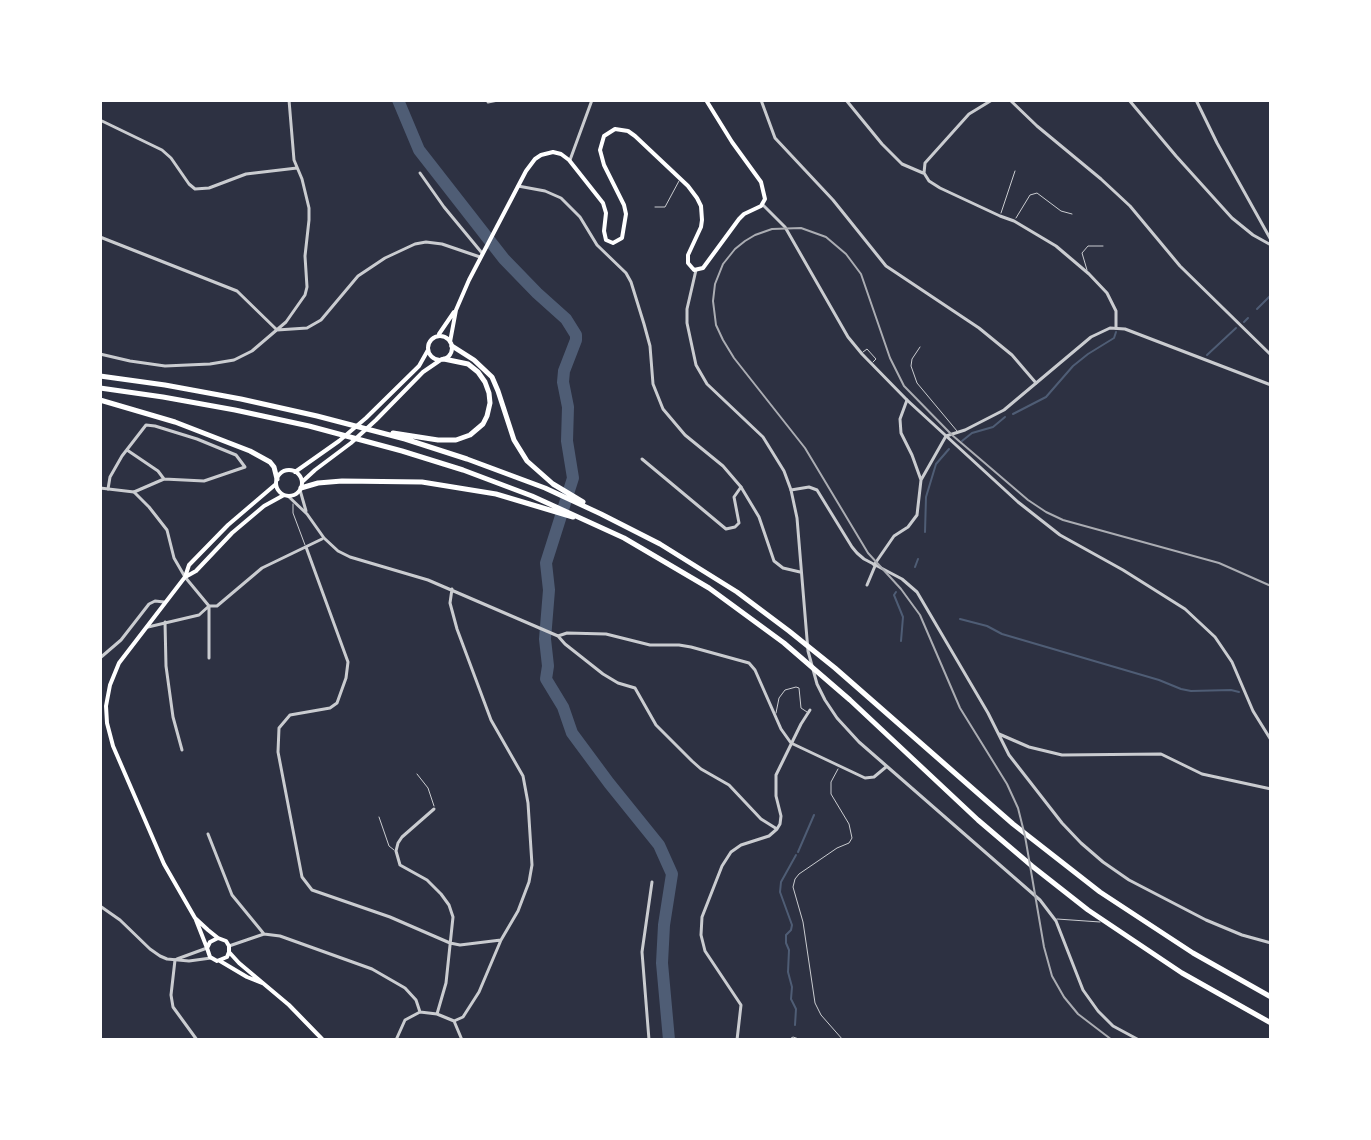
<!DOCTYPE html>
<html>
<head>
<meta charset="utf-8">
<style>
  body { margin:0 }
  #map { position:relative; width:1371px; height:1140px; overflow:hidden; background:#2d3142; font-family:Lato,sans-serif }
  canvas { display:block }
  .frame { position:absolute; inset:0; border:102px solid #fff; pointer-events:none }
</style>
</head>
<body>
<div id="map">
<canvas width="1371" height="1140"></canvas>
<div class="frame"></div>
</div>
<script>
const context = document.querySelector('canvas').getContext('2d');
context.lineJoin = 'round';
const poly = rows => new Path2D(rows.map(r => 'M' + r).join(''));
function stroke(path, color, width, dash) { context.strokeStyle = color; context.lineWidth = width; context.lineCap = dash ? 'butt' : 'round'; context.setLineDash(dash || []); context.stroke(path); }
stroke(poly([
  [1257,309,1271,295],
  [1244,322,1248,318],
  [1207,355,1236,328],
  [1013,414,1046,397,1073,366,1088,354,1114,338,1116,332],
  [962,441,972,433,993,427,1005,417],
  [925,532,926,497,936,464,949,449],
  [915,567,918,559],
  [896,592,894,595,903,617,901,641],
  [960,619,987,626,1002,634,1159,680,1181,689,1191,691,1231,690,1239,692],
  [798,852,814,815],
  [795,1025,796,1009,791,999,792,987,788,972,789,950,786,943,786,935,791,930,792,925,780,892,781,882,796,855]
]), '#4f5d75', 2);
stroke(poly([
  [398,100,419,150,504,259,537,293,566,319,576,335,576,340,564,371,563,382,568,407,567,441,573,478,546,563,549,590,545,639,548,666,546,679,563,707,572,733,609,783,659,845,672,874,664,925,662,963,669,1040]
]), '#4f5d75', 12);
stroke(poly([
  [655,207,665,207,679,181],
  [1001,213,1015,171],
  [1016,218,1030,195,1037,193,1061,211,1072,214],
  [1087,270,1082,253,1088,246,1103,246],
  [920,347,912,359,911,366,917,383,957,431],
  [863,352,867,349,876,359,873,362],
  [293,504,293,513,305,545],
  [776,713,779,698,785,690,796,687,799,688,801,708,807,712],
  [838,769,831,782,831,794,849,824,852,838,849,843,837,848,799,874,795,879,793,887,803,922,815,1003,821,1015,843,1040],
  [417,774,428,788,434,806],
  [379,817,389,846,394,850],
  [1057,919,1100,922],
  [788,1040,793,1037,802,1040]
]), '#caccd0', 1);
stroke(poly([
  [761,100,775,138,833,200,886,266,979,328,1012,355,1036,383],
  [846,100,882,144,902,164,923,173],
  [992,100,969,114,960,124,925,163,924,173,929,181,940,188,1000,216,1014,221,1056,246,1089,274,1107,293,1116,311,1116,328],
  [1010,100,1037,126,1101,179,1130,206,1180,266,1271,355],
  [1129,100,1176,156,1232,218,1253,235,1271,245],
  [488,102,498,100],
  [102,121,162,150,171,158,189,184,195,189,209,188,246,174,297,168],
  [570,160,592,100],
  [420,173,444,207,482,253],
  [100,237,237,291,277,330,307,328,321,320,358,276,385,258,415,244,426,242,442,244,480,257],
  [100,354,130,361,165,366,210,364,234,360,252,351,286,322,305,295,307,287,305,256,309,220,309,208,302,179,294,160,289,100],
  [907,400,900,419,901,433,912,455,921,480],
  [127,450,158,471,164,479],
  [642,459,726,529,735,527,739,523,734,497,741,487],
  [108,489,110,477,122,456,146,425,155,426,197,439,236,455,245,467,204,481,164,479,134,492],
  [300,490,306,511],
  [791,490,809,487,817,490,852,547,857,553,864,559,902,579,917,592,988,713,1009,755,1062,823,1081,843,1103,862,1129,880,1206,920,1242,935,1271,943],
  [288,496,307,514,324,538,338,551,350,557,428,580,558,636,567,633,606,634,650,645,679,645,691,647,749,663,755,670,781,729,791,743,865,778,874,777,886,767],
  [306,547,348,662,346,678,337,703,330,708,290,715,279,728,278,752,302,877,312,890,390,917,450,943,460,945,501,940],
  [874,565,894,536,908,527,917,515,921,480,946,436],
  [185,577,209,606,209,658],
  [867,585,875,566],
  [452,589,450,603,457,629,491,720,523,776,528,803,532,865,529,882,518,911,501,940,479,992,463,1017,454,1021,462,1040],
  [165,622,166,666,173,717,182,750],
  [148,627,199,615,209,606,217,606,262,568,322,539],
  [558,636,565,644,603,674,618,683,635,688,656,725,692,761,701,769,729,785,761,819,777,829],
  [100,658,121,640,149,604,155,601,164,602],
  [999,734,1029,747,1062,755,1161,754,1202,774,1271,789],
  [434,809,402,837,398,843,396,851,400,865,427,880,441,894,449,905,453,917,446,983,437,1014],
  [777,829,780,824,781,816,776,796,776,775,801,724,810,710],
  [208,834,232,895,264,934],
  [229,946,264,934,280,936,372,969,405,988,416,1000,420,1012],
  [175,960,171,995,173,1007,197,1040],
  [396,1040,405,1020,420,1012,437,1014,454,1021],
  [649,1040,642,952,652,882],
  [737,1040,741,1005,705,951,701,935,702,917,722,866,731,852,741,845,769,836,777,829]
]), '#caccd0', 3);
stroke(poly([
  [1196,100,1217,143,1271,240],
  [518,186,545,191,561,198,580,217,597,245,626,273,631,282,644,324,650,346,653,384,663,409,685,435,723,466,741,487,759,517,774,561,783,568,800,572],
  [763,205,785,227,848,337,862,354,907,400,1018,502,1060,535,1123,570,1185,609,1215,637,1232,662,1253,711,1271,740],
  [696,270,687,309,687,323,696,365,707,384,763,437,784,471,791,490,797,518,808,651,817,684,825,700,837,718,859,742,1040,900,1056,921,1083,990,1098,1011,1113,1026,1139,1040],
  [946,436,965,430,1004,410,1091,337,1110,328,1125,329,1271,385],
  [100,488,134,492,149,507,167,530,174,558,185,577],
  [100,906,120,920,150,949,160,956,167,959,189,961,211,958],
  [177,959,207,948]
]), '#caccd0', 3);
stroke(poly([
  [439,334,454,312],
  '428 348a12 12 0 1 1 24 0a12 12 0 1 1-24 0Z',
  [450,342,456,310,469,280,526,171,535,159,541,155,553,152,561,154,569,160,603,203,606,213,604,231,606,240,613,243,622,238,626,214,624,205,604,165,600,150,604,136,615,129,628,131,635,136,688,186,697,198,701,206,702,220,701,227,688,255,688,263,694,270,703,268,739,219,744,214,761,206,765,199,761,182,732,142,706,100],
  '276 483a13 13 0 1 1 26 0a13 13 0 1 1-26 0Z',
  [295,472,339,441,366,418,419,366,428,350],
  [302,482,315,470,351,443,376,420,423,372,442,359],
  [187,576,196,571,232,533,264,506,284,495],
  [196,920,207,948],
  [218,938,210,942,207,948,210,957,217,961,227,957,229,952,229,946,226,941,218,938,208,930,195,918,164,864,113,746,107,723,106,706,110,685,119,663,185,577,189,565,228,525,276,484],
  [229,952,239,963,289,1005,323,1040],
  [220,961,247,977,262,983]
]), '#fff', 4);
stroke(poly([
  [452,346,474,360,492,377,498,391,514,440,527,461,553,484,583,502],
  [100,376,165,385,241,399,317,416,405,439,467,459,545,488,601,514,660,544,737,592,789,631,835,668,1013,824,1100,892,1193,953,1271,997],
  [100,388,163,397,235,410,309,426,402,451,463,470,532,496,624,538,709,588,784,643,850,700,978,820,1032,866,1088,910,1182,973,1271,1023],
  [100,400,175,422,250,451,270,462,274,467,277,479],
  [393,433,438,440,456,440,470,435,483,424,487,416,490,403,489,393,485,382,478,372,468,364,444,359],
  [301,488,318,483,342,481,422,482,496,494,573,517]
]), '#fff', 5);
stroke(poly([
  [1112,1040,1078,1014,1064,997,1052,976,1044,947,1025,836,1018,808,1007,784,960,708,920,615,901,589,868,553,805,448,734,358,723,340,716,325,713,301,715,284,723,264,735,249,745,241,755,235,772,229,801,228,826,237,846,254,861,274,890,358,904,386,952,435,1028,500,1046,512,1063,520,1219,563,1271,586]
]), '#abadb3', 2);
</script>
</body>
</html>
